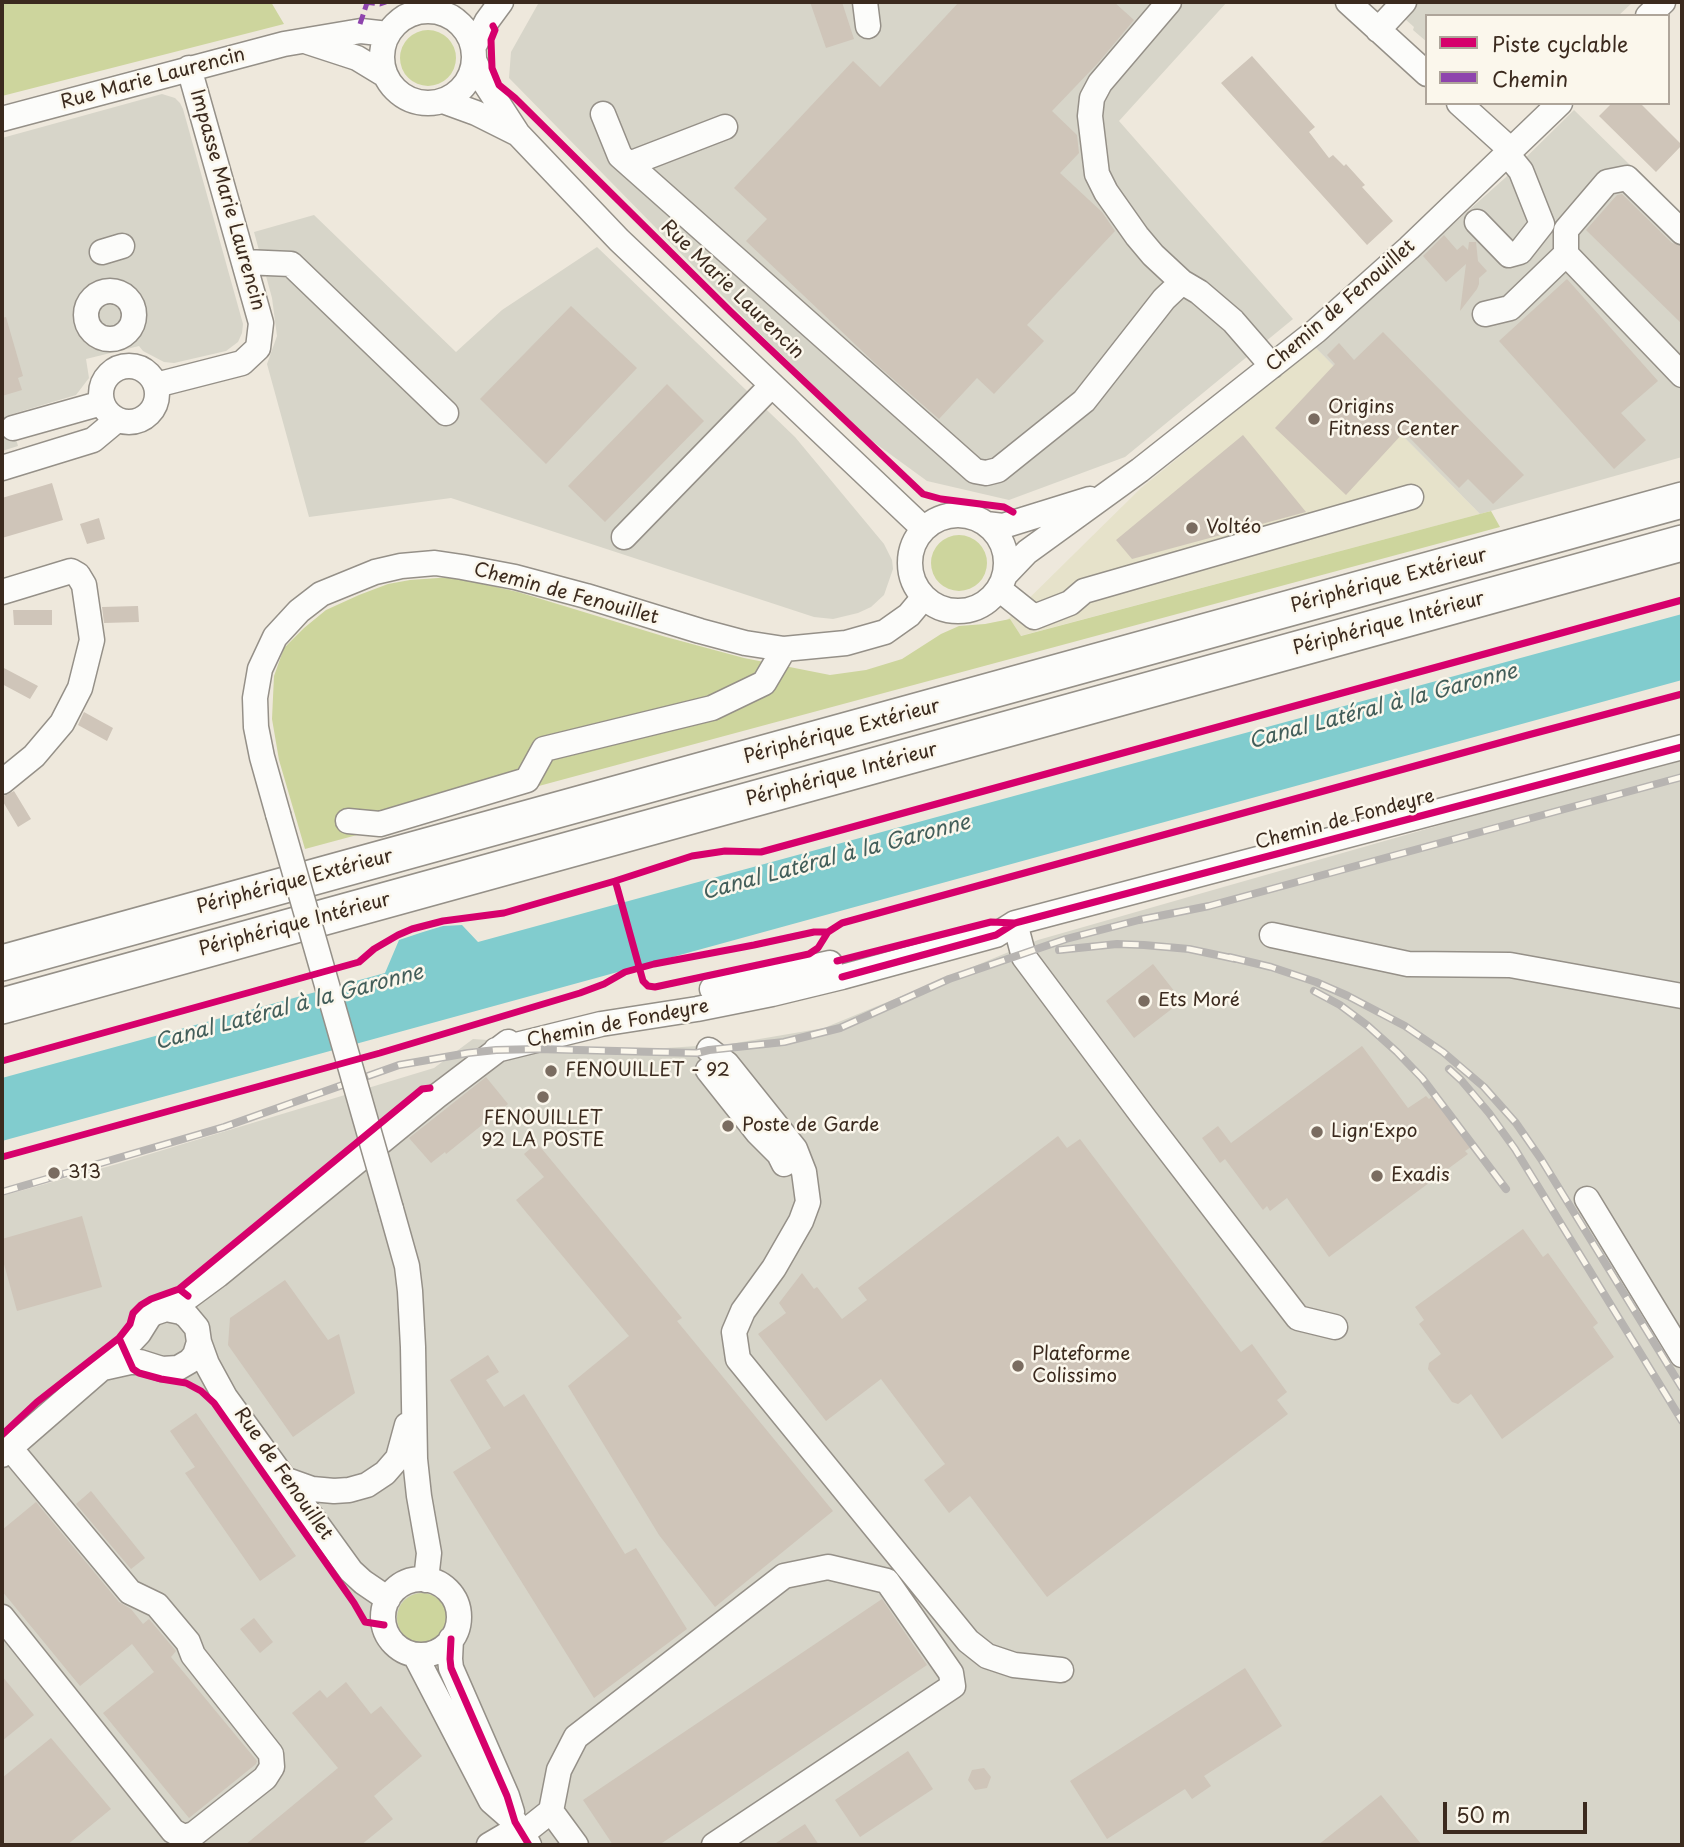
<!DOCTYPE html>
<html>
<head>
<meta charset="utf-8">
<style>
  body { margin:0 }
  #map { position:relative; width:1684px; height:1847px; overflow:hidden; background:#eee8dc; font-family:"Playpen Sans",sans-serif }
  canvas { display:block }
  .frame { position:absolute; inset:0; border:4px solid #3b2a1e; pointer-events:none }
  .legend { position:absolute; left:1425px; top:14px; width:245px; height:91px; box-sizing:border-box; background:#fbf7ec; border:2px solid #aea59a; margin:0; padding:9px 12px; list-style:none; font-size:21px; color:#3b2a1e }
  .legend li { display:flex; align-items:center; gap:14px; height:35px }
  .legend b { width:35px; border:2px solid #aea59a }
  .scale { position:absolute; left:1443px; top:1802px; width:144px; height:32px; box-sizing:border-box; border:4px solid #3b2a1e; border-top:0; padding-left:9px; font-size:21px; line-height:24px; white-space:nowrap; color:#3b2a1e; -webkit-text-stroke:5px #fbf7ec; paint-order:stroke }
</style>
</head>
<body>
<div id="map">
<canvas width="1684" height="1847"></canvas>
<div class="frame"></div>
<ul class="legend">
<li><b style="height:9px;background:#d6006c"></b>Piste cyclable</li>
<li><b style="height:9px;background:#8e44ad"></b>Chemin</li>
</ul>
<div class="scale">50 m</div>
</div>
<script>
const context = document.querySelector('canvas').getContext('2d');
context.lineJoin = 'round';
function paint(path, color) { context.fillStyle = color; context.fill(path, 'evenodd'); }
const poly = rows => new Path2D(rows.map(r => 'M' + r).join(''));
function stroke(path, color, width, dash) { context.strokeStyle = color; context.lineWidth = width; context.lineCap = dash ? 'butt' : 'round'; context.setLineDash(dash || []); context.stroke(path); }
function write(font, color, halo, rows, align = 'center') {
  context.font = font + ' "Playpen Sans",sans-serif'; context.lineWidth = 5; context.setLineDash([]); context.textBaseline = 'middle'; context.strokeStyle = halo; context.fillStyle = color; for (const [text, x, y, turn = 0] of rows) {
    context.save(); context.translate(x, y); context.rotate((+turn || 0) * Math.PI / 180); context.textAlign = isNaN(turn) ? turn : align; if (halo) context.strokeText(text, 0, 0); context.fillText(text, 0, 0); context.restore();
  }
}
paint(poly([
  [1315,347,1480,514,1020,636,1007,620,1141,488]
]), '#e6e2ca');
paint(poly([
  [542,2,1227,2,1119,121,1293,319,1125,457,1009,500,927,481,868,438,754,328,509,78,511,52,538,4],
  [1386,2,1633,2,1618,16,1427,16,1427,42,1413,30,1414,27],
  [162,94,175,98,180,103,183,109,243,324,242,333,238,342,226,351,174,363,164,362,143,351,139,346,86,359,89,378,76,395,9,415,18,446,2,451,2,138],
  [1574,110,1682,216,1682,457,1480,514,1315,347,1505,178],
  [314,215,456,352,502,310,597,247,795,437,884,544,892,560,893,569,884,595,871,607,858,613,833,619,814,617,451,498,309,517,267,364,277,336,272,298,254,232],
  [1682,756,1682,1845,2,1845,2,1196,117,1164,434,1068,473,1039,634,1050,730,1044,824,1028,1038,940]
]), '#d7d5c9');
paint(poly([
  [2,2,271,2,284,24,2,96],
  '400 58a28 28 0 1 1 56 0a28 28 0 1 1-56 0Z',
  [1491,511,1500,527,305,849,279,760,272,719,274,676,284,648,304,628,326,610,359,595,388,584,410,580,452,577,518,592,666,637,744,658,830,675,866,670,902,659,941,634,959,626,985,624,1010,619,1021,636],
  '931 563a28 28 0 1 1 56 0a28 28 0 1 1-56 0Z',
  '397 1618a25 25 0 1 1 50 0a25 25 0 1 1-50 0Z'
]), '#cdd59d');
paint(poly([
  [1682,614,1682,680,2,1141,2,1078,385,973,399,940,423,932,443,926,462,925,478,942]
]), '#81ccce');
paint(poly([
  [810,2,842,2,854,39,826,48],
  [959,2,1114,2,1134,20,1098,63,1052,111,1077,135,1079,153,1060,173,1102,212,1115,231,1027,325,1044,341,994,394,977,378,939,419,877,365,746,241,767,219,734,188,853,61,880,87],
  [1252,56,1315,127,1309,132,1329,158,1333,155,1344,166,1346,164,1365,185,1362,187,1393,221,1367,245,1221,83],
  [1612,103,1640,103,1682,145,1656,172,1599,116],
  [1622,194,1672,243,1682,246,1682,324,1586,230,1617,195],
  [1444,235,1457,250,1463,245,1468,250,1469,242,1476,242,1478,261,1487,271,1479,278,1479,284,1477,289,1460,311,1466,264,1446,282,1423,256],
  [1567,279,1658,381,1621,413,1646,440,1614,469,1499,341],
  [571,306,637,368,546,464,480,399],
  [6,317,23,376,18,378,22,390,2,396,2,318],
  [1383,332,1524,475,1493,504,1468,479,1459,488,1404,432,1346,495,1275,428,1335,364,1327,355,1339,343,1354,360],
  [667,384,704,421,605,522,568,486],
  [1243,435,1306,512,1132,559,1116,540],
  [52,483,63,520,2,538,2,498],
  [99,518,105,539,87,544,80,524],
  [138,606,139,622,104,623,102,607],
  [13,610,52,610,52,625,14,625],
  [2,667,38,686,30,699,2,684],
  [84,712,113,728,107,741,78,725],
  [14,791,31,819,18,827,2,800,2,797],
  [1153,964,1182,1001,1134,1038,1106,1001],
  [1362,1046,1408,1108,1426,1096,1429,1099,1435,1095,1471,1147,1465,1151,1468,1154,1329,1257,1287,1198,1270,1211,1267,1206,1263,1210,1225,1159,1220,1163,1202,1138,1218,1126,1231,1143],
  [486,1077,508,1104,446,1154,445,1152,431,1163,409,1138],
  [1058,1136,1067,1148,1080,1139,1241,1352,1252,1344,1287,1392,1277,1400,1288,1414,1047,1597,970,1496,949,1513,924,1480,945,1464,881,1379,826,1421,758,1334,786,1313,779,1303,802,1273,814,1289,817,1287,842,1319,867,1300,858,1288],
  [537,1143,682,1318,677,1321,833,1511,715,1607,659,1535,568,1386,629,1336,516,1200,544,1177,524,1154],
  [82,1216,102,1287,17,1311,2,1257,2,1239],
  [1523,1229,1543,1257,1548,1253,1598,1323,1593,1327,1614,1357,1502,1439,1471,1394,1458,1404,1452,1402,1428,1369,1429,1363,1441,1354,1419,1324,1424,1320,1415,1307],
  [285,1280,328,1340,339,1334,355,1393,293,1437,228,1345,230,1318],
  [488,1355,499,1372,486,1380,504,1407,524,1394,625,1554,636,1548,687,1629,594,1698,453,1472,491,1448,450,1380],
  [196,1413,296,1556,260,1581,185,1473,195,1467,170,1431],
  [91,1491,145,1558,131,1569,76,1504],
  [36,1502,119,1602,131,1609,143,1624,149,1619,176,1651,171,1657,257,1761,256,1764,189,1818,103,1713,154,1672,132,1644,80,1686,2,1591,2,1530],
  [882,1599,927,1665,659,1845,613,1845,583,1800],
  [254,1618,273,1642,260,1653,240,1629],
  [1245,1668,1282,1726,1204,1776,1211,1786,1192,1799,1185,1789,1107,1839,1070,1781],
  [2,1676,34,1715,2,1741],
  [346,1682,371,1714,381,1706,422,1756,374,1796,393,1819,361,1845,245,1845,338,1768,292,1713,320,1690,327,1698],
  [51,1738,111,1809,67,1845,2,1845,2,1778],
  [908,1751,933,1789,860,1837,835,1800],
  [984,1768,991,1777,987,1788,975,1790,968,1780,972,1770],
  [1381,1795,1422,1845,1318,1845],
  [805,1824,819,1845,773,1845]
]), '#cfc5b9');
const minor = poly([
  [865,2,868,26],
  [1169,2,1100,83,1092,98,1090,116,1097,174,1106,192,1137,236,1153,255,1182,282,1199,292,1233,321,1272,366],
  [1348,2,1427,74],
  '382 57a46 46 0 1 1 92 0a46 46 0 1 1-92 0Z',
  [1648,16,1663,2],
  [1378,30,1404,2],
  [308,42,357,58,385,75],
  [474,46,487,21,501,2],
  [475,62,483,80,518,134,619,240,924,529],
  [443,101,476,113,518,134],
  [1459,103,1512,151],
  [603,114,620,156,975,471,986,473,998,470,1084,401,1164,299,1182,282],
  [2,119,284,44,361,31,388,34],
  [629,164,725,127],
  [1477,222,1509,255,1520,252,1542,224,1521,171,1508,155],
  [102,252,122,246],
  [1566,254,1682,375],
  [244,262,291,264,446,413],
  '86 315a24 24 0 1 1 48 0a24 24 0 1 1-48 0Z',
  [1485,314,1510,308,1566,254,1566,230,1607,182,1627,178,1682,232],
  '101 394a28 28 0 1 1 56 0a28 28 0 1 1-56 0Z',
  [156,385,242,363,258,348,261,323,189,68],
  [13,428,102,403],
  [2,468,93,440,117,420],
  '910 563a48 48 0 1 1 96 0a48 48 0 1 1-96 0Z',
  [986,524,1003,526,1090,499],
  [624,537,772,385],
  [1005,575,1027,552,1140,470,1316,331,1409,248,1560,103],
  [999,589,1034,617,1070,603,1084,591,1411,497],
  [2,592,71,571,78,575,84,585,92,640,80,688,62,723,34,756,2,782],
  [278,814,262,757,256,727,255,698,260,669,275,637,299,611,321,594,375,572,401,566,435,563,462,567,515,577,586,596,700,631,745,643,784,649,846,643,885,632,909,615,924,597],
  [348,821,380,824,527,780,544,749,712,708,764,683,784,649],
  [1015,923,1024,957,1145,1119,1298,1318,1335,1327],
  [1272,935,1408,964,1510,965,1682,996],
  [712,989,830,963],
  [496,1050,601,1024,697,1009,772,994,842,977,996,935,1015,923,1682,747],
  [709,1050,727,1064,795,1149,804,1172,808,1202,801,1221,774,1268,743,1311,734,1332,738,1359,968,1641,987,1656,1014,1665,1061,1670],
  [708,1070,758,1133,779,1154,784,1164],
  [1587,1199,1682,1355],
  [391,1209,407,1266,410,1291,413,1347,415,1459,419,1496,429,1553,426,1580],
  [166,1309,180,1303,218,1275,437,1096,508,1042],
  [103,1368,130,1362,140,1362,162,1369,178,1368,190,1361,195,1355,199,1342],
  [2,1455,124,1349,139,1333,149,1317,154,1313,166,1309,181,1312,187,1316,197,1328,199,1342,207,1364,225,1397,351,1571,363,1582,388,1599],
  [284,1479,312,1489,334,1491,349,1490,367,1485,385,1473,398,1458,407,1425],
  '383 1617a38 38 0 1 1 76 0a38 38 0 1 1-76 0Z',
  [2,1617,173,1831,184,1837,194,1834,265,1778,272,1767,271,1754,193,1655,188,1642,157,1605,130,1592,10,1448],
  [451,1639,450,1659,451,1668,507,1796,512,1812],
  [415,1655,491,1801,515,1822,529,1845],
  [551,1811,576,1845],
  [522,1834,551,1811,559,1770,576,1737,784,1576,828,1567,887,1581,951,1673,953,1686,714,1845],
  [489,1845,518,1828]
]);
const highway = poly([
  [2,963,1682,500],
  [2,1006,1682,543]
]);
stroke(minor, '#959088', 27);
stroke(highway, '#959088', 38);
stroke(minor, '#fcfcfa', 24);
stroke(highway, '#fcfcfa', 35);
const rail = poly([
  [1059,950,1117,944,1144,945,1189,949,1236,959],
  [1229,957,1271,967,1316,982,1348,996,1405,1026,1443,1052,1484,1087,1516,1123,1541,1159,1682,1388],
  [1314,991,1340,1005,1368,1026,1397,1052,1422,1078,1506,1189],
  [1449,1069,1461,1080,1489,1113,1515,1149,1682,1421],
  [2,1192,224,1127,399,1065,468,1053,496,1050,537,1049,697,1053,709,1050,784,1042,840,1028,949,979,1066,939,1139,920,1209,906,1682,777]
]);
stroke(rail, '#b7b4b1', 8);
stroke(rail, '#fbf7ec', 5, [16]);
const minorBridge = poly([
  [278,814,391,1209]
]);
stroke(minorBridge, '#959088', 27, []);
stroke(minorBridge, '#fcfcfa', 24);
stroke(poly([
  [365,2,380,4,386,2],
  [360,24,367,3]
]), '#8e44ad', 5, [10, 5]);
stroke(poly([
  [493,26,495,30,491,40,492,68,499,85,515,98,731,312,923,494,941,499,1004,507,1013,512],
  [828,932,842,923,1528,735,1682,694],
  [837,961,991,922,1015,923],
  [842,977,996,935,1015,923,1682,747],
  [2,1061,359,962,374,949,398,935,412,929,443,921,504,913,615,881,692,856,725,851,761,852,1682,600],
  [2,1157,380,1053,580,993,604,984,625,972,654,964,754,945,814,932,828,932,818,948,809,954,655,987,648,986,643,981,617,887,615,881],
  [188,1296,179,1289,422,1089,430,1088],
  [119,1338,133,1369,139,1373,161,1379,186,1383,201,1391,214,1403,354,1603,365,1622,384,1625],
  [2,1435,37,1402,119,1338,130,1324,133,1313,141,1305,151,1299,179,1289],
  [451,1639,450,1659,451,1668,507,1796,515,1822,529,1845]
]), '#d6006c', 7);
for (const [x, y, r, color] of [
  [1314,419,7,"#7a6c60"],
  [1192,528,7,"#7a6c60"],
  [1144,1001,7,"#7a6c60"],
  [551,1071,7,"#7a6c60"],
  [543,1097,7,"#7a6c60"],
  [728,1126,7,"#7a6c60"],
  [1317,1132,7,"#7a6c60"],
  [54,1173,7,"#7a6c60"],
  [1377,1176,7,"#7a6c60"],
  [1018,1366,7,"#7a6c60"]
]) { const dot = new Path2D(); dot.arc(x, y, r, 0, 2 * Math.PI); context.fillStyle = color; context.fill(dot); stroke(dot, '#fbf7ec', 2.5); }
write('19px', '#3b2a1e', '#fbf7ec', [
  ["Rue Marie Laurencin",153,79,-15],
  ["Impasse Marie Laurencin",227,200,74],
  ["Rue Marie Laurencin",732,290,44],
  ["Chemin de Fenouillet",1341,306,-41],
  ["Périphérique Extérieur",1389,581,-15],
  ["Chemin de Fenouillet",566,594,15],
  ["Périphérique Intérieur",1389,624,-15],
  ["Périphérique Extérieur",842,732,-15],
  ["Périphérique Intérieur",842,775,-15],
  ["Chemin de Fondeyre",1345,820,-15],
  ["Périphérique Extérieur",295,882,-15],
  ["Périphérique Intérieur",295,925,-15],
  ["Chemin de Fondeyre",618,1024,-11],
  ["Rue de Fenouillet",283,1474,55]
]);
write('19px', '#3b2a1e', '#fbf7ec', [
  ["Origins",1328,408],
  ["Fitness Center",1328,430],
  ["Voltéo",1206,528],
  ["Ets Moré",1158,1001],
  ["FENOUILLET - 92",565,1071],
  ["FENOUILLET",543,1119,"center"],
  ["92 LA POSTE",543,1141,"center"],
  ["Poste de Garde",742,1126],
  ["Lign'Expo",1331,1132],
  ["313",68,1173],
  ["Exadis",1391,1176],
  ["Plateforme",1032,1355],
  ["Colissimo",1032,1377]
], 'left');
write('italic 21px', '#435e5a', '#fbf7ec', [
  ["Canal Latéral à la Garonne",1383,707,-15],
  ["Canal Latéral à la Garonne",836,858,-15],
  ["Canal Latéral à la Garonne",289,1008,-15]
]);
</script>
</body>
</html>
